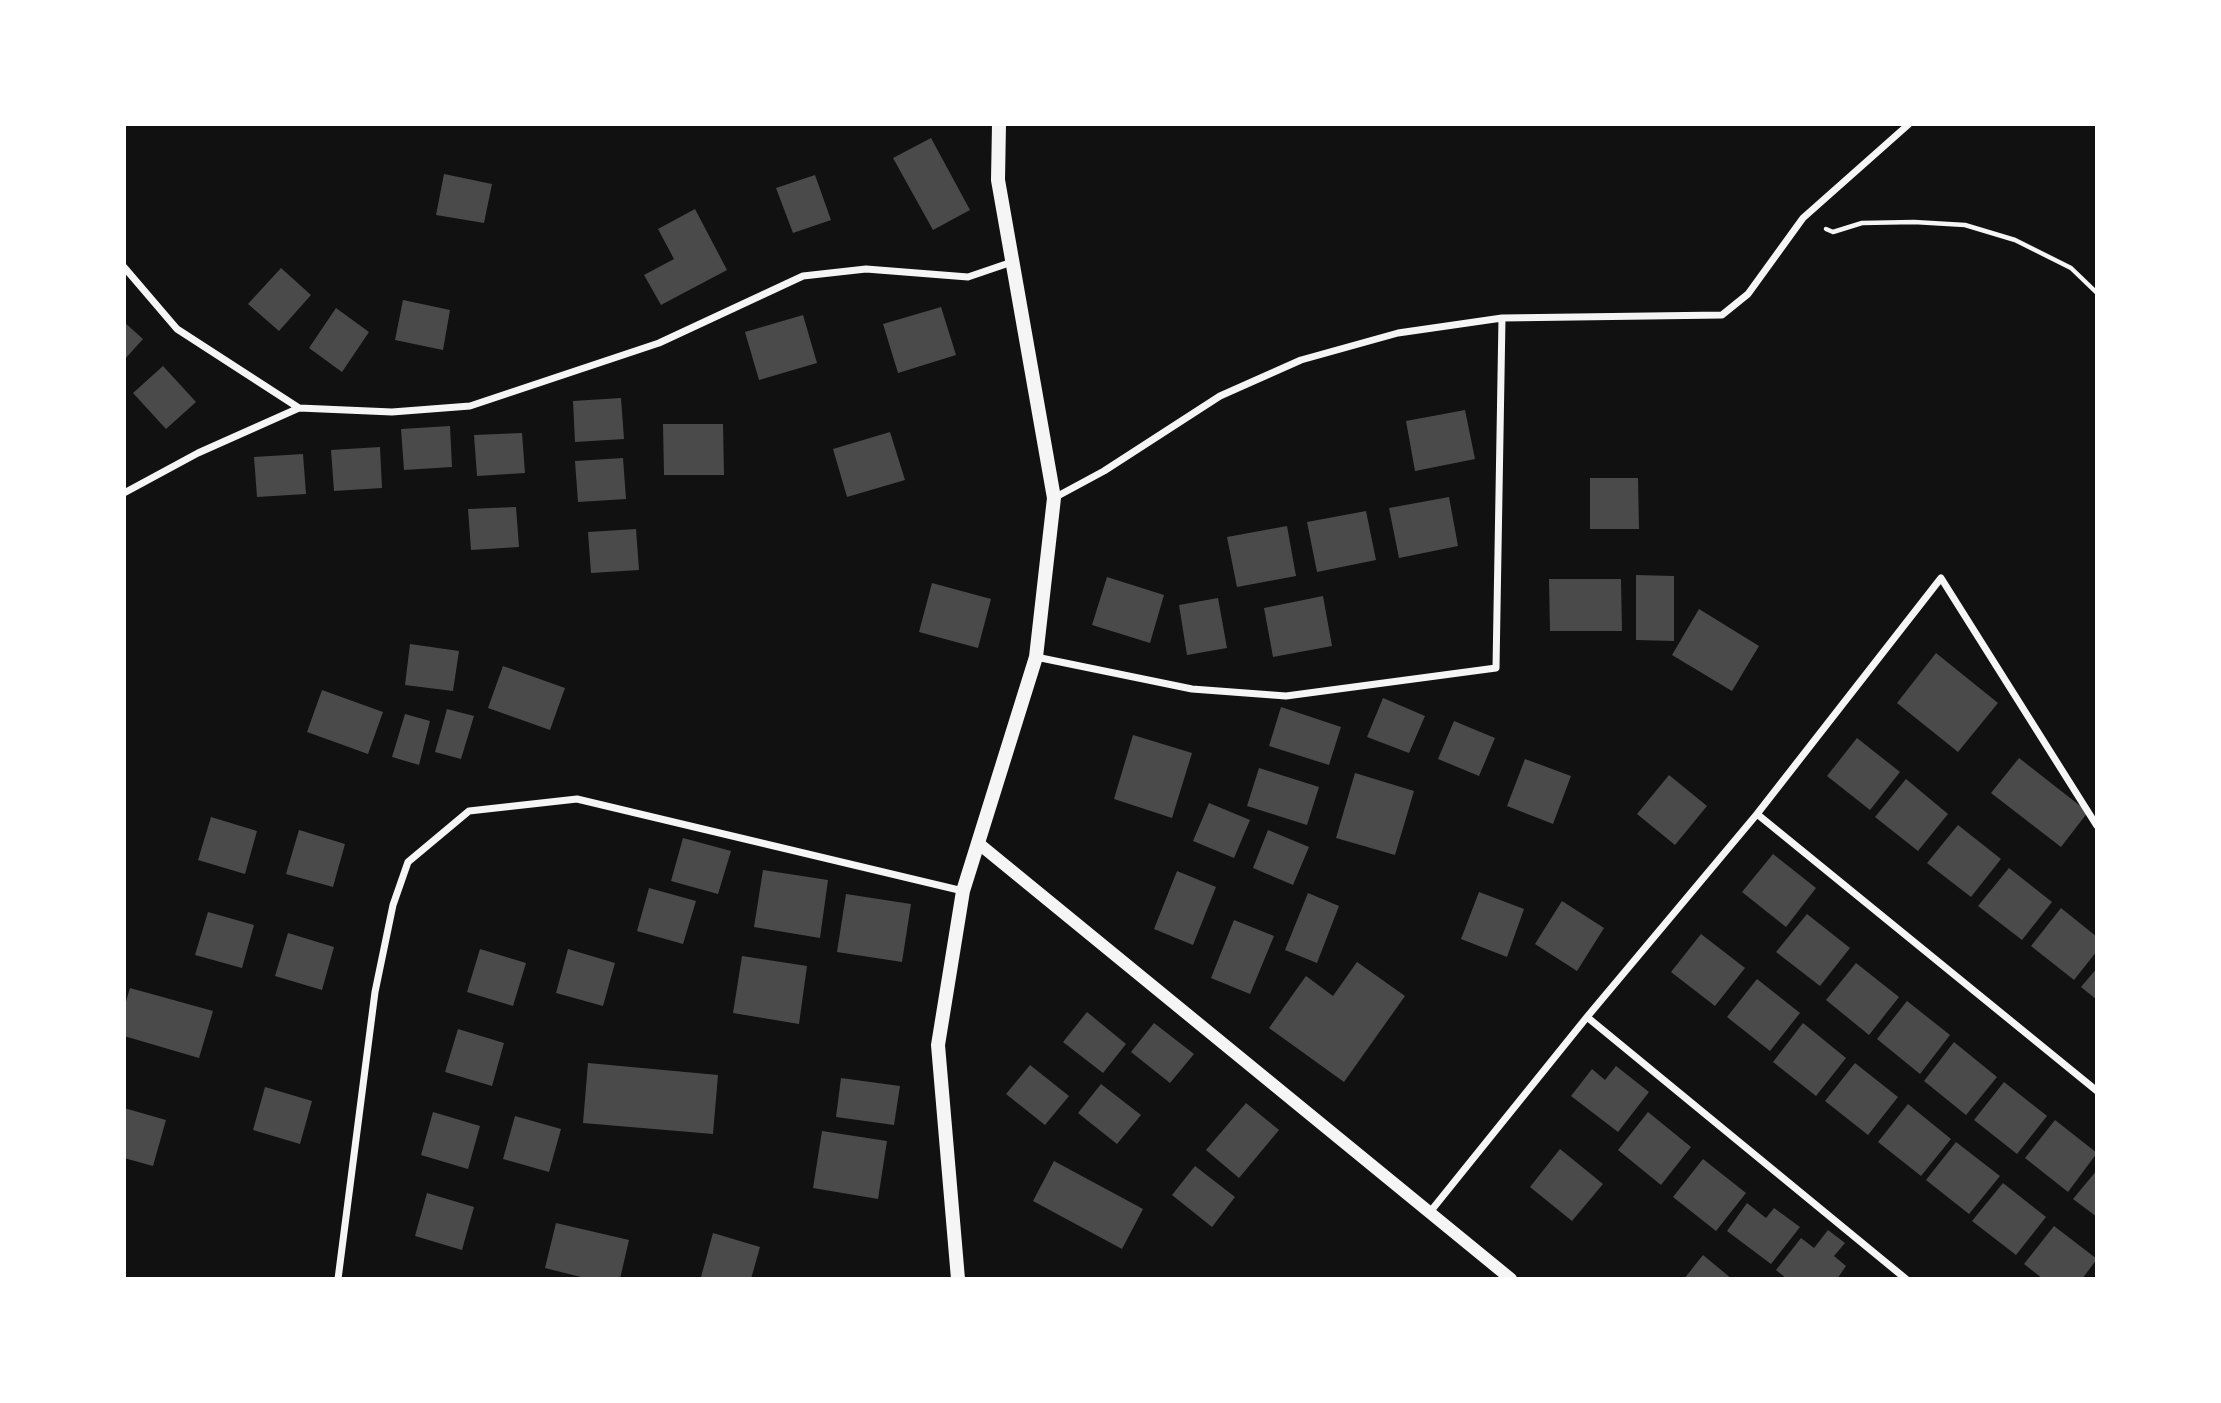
<!DOCTYPE html>
<html>
<head>
<meta charset="utf-8">
<style>
  body { margin:0 }
  #map { position:relative; width:2221px; height:1403px; overflow:hidden; background:#111; font-family:"Crimson Pro",serif }
  canvas { display:block }
  .frame { position:absolute; inset:0; border:126px solid #fff; pointer-events:none }
</style>
</head>
<body>
<div id="map">
<canvas width="2221" height="1403"></canvas>
<div class="frame"></div>
</div>
<script>
const context = document.querySelector('canvas').getContext('2d');
context.lineJoin = 'round';
function paint(path, color) { context.fillStyle = color; context.fill(path, 'evenodd'); }
const poly = rows => new Path2D(rows.map(r => 'M' + r).join(''));
function stroke(path, color, width, dash) { context.strokeStyle = color; context.lineWidth = width; context.lineCap = dash ? 'butt' : 'round'; context.setLineDash(dash || []); context.stroke(path); }
paint(poly([
  [931,138,970,210,933,230,893,158],
  [444,174,492,184,484,223,436,215],
  [815,175,831,220,793,233,776,188],
  [695,209,727,270,661,305,644,275,674,259,658,229],
  [281,268,311,295,279,331,248,304],
  [403,300,450,310,443,350,395,340],
  [941,307,956,355,898,373,883,324],
  [336,308,369,332,342,372,309,348],
  [803,315,817,363,759,380,745,332],
  [124,322,143,339,124,360],
  [163,366,196,402,166,429,133,393],
  [621,398,624,439,575,442,573,401],
  [1465,410,1475,459,1415,471,1406,421],
  [663,424,723,424,724,475,664,475],
  [450,426,452,467,404,470,401,429],
  [890,432,905,480,847,497,833,449],
  [522,433,525,473,477,476,474,435],
  [380,447,382,488,334,491,331,450],
  [303,454,306,494,257,497,254,457],
  [623,458,626,499,578,502,575,461],
  [1590,478,1638,478,1639,529,1590,529],
  [1449,497,1458,546,1399,558,1389,508],
  [516,507,519,547,471,550,468,509],
  [1366,511,1376,560,1317,572,1307,522],
  [1287,526,1296,576,1237,587,1227,537],
  [636,529,639,570,591,573,588,532],
  [1636,575,1674,576,1674,641,1636,640],
  [1107,577,1164,595,1150,643,1092,625],
  [1549,579,1621,579,1622,631,1550,631],
  [932,583,991,599,978,648,919,632],
  [1323,596,1332,646,1273,657,1264,608],
  [1218,598,1227,648,1187,655,1179,605],
  [1699,609,1759,646,1732,691,1672,655],
  [410,644,459,651,453,691,405,685],
  [1936,653,1998,703,1958,752,1897,703],
  [503,666,565,688,550,730,488,708],
  [322,690,383,712,368,754,307,732],
  [1383,698,1425,716,1409,753,1367,737],
  [1281,707,1341,727,1329,765,1269,746],
  [447,709,474,716,461,759,435,752],
  [405,714,430,721,419,765,392,757],
  [1454,721,1495,738,1479,776,1438,759],
  [1133,735,1192,753,1172,818,1114,799],
  [1857,738,1900,772,1870,810,1827,776],
  [2019,758,2088,812,2061,847,1991,793],
  [1525,759,1571,776,1553,824,1507,806],
  [1259,768,1319,787,1307,825,1247,806],
  [1355,773,1414,791,1395,855,1336,838],
  [1669,775,1707,806,1675,845,1637,814],
  [1906,779,1948,814,1918,851,1875,817],
  [1209,803,1250,820,1234,858,1193,841],
  [211,817,257,831,245,874,198,860],
  [1958,825,2001,859,1971,897,1927,863],
  [299,830,345,844,333,887,286,874],
  [1268,830,1309,847,1293,885,1253,868],
  [683,838,731,851,718,894,671,881],
  [1773,854,1816,888,1786,927,1742,892],
  [2009,868,2052,902,2022,940,1978,906],
  [763,870,828,880,820,938,754,927],
  [1177,871,1216,887,1193,945,1154,929],
  [649,888,696,901,683,944,637,931],
  [1479,892,1524,909,1507,957,1461,939],
  [1308,893,1339,906,1317,963,1285,950],
  [846,894,911,904,902,962,837,952],
  [1562,901,1604,928,1577,971,1535,944],
  [2061,908,2097,937,2097,951,2074,980,2031,946],
  [208,912,254,925,242,968,195,955],
  [1807,914,1850,948,1820,986,1776,952],
  [1234,920,1274,936,1250,994,1211,978],
  [288,933,334,947,322,990,275,976],
  [1701,934,1745,968,1715,1006,1671,972],
  [480,949,526,963,513,1006,467,992],
  [568,949,615,963,603,1006,556,993],
  [742,956,807,966,799,1024,733,1013],
  [1357,962,1405,996,1344,1082,1269,1028,1306,976,1333,996],
  [1856,963,1899,997,1869,1035,1826,1000],
  [2097,968,2097,1000,2081,987],
  [1757,979,1800,1013,1770,1051,1727,1017],
  [130,988,213,1011,199,1058,124,1036,124,1008],
  [1907,1001,1950,1035,1920,1074,1877,1039],
  [1087,1012,1126,1044,1103,1073,1063,1042],
  [1154,1023,1194,1054,1170,1083,1131,1052],
  [1803,1023,1846,1058,1816,1096,1773,1062],
  [458,1029,504,1043,492,1086,445,1072],
  [1954,1042,1997,1077,1966,1115,1924,1081],
  [588,1063,718,1075,713,1134,583,1123],
  [1855,1063,1898,1097,1868,1135,1825,1101],
  [1030,1065,1069,1096,1045,1125,1006,1094],
  [1616,1066,1649,1092,1618,1132,1571,1096,1592,1069,1605,1080],
  [841,1078,900,1086,894,1125,836,1117],
  [2004,1082,2047,1116,2017,1154,1974,1120],
  [1101,1084,1141,1115,1117,1144,1078,1113],
  [265,1087,312,1101,300,1144,253,1130],
  [1246,1103,1279,1130,1239,1178,1206,1150],
  [1908,1104,1951,1139,1921,1176,1878,1142],
  [124,1108,166,1120,153,1166,124,1158],
  [433,1112,480,1126,468,1169,421,1155],
  [1648,1112,1691,1147,1661,1185,1618,1150],
  [515,1116,561,1129,549,1172,503,1159],
  [2055,1120,2097,1153,2068,1192,2025,1158],
  [822,1131,887,1141,878,1199,813,1188],
  [1956,1142,2000,1176,1969,1214,1926,1180],
  [1560,1149,1603,1184,1572,1221,1530,1187],
  [1703,1159,1746,1193,1716,1231,1673,1197],
  [1054,1161,1143,1209,1122,1249,1033,1201],
  [1195,1166,1235,1197,1212,1227,1172,1195],
  [2097,1170,2097,1217,2073,1199],
  [2003,1183,2046,1217,2016,1255,1972,1221],
  [427,1193,474,1207,462,1250,415,1236],
  [1747,1203,1766,1218,1774,1208,1800,1227,1771,1264,1727,1231],
  [556,1223,629,1240,620,1279,589,1279,545,1268],
  [2054,1226,2097,1259,2082,1279,2043,1279,2024,1264],
  [1828,1230,1845,1243,1834,1256,1846,1266,1837,1279,1787,1279,1776,1270,1801,1238,1814,1248],
  [713,1233,760,1247,751,1279,708,1279,701,1277],
  [1703,1255,1732,1279,1684,1279]
]), '#4a4a4a');
stroke(poly([
  [1826,229,1833,232,1862,223,1914,222,1965,225,2015,240,2071,268,2097,293]
]), '#f5f5f5', 4.5);
stroke(poly([
  [124,267,177,329,299,408],
  [124,493,198,453,299,408,392,412,470,406,659,343,803,276,866,269,968,277,1012,262],
  [1054,498,1104,471,1220,396,1301,360,1398,333,1502,318,1722,315,1748,294,1803,218,1909,124],
  [1036,657,1192,689,1286,696,1496,668,1502,318],
  [1757,814,1941,578,2097,826],
  [1587,1017,1906,1279],
  [1430,1212,1587,1017,1757,814,2097,1091],
  [338,1279,375,992,393,905,408,862,469,811,577,799,963,891]
]), '#f5f5f5', 7);
stroke(poly([
  [978,843,1511,1279]
]), '#f5f5f5', 12);
stroke(poly([
  [958,1279,938,1045,963,891,1036,657,1054,498,998,180,999,124]
]), '#f5f5f5', 14);
</script>
</body>
</html>
